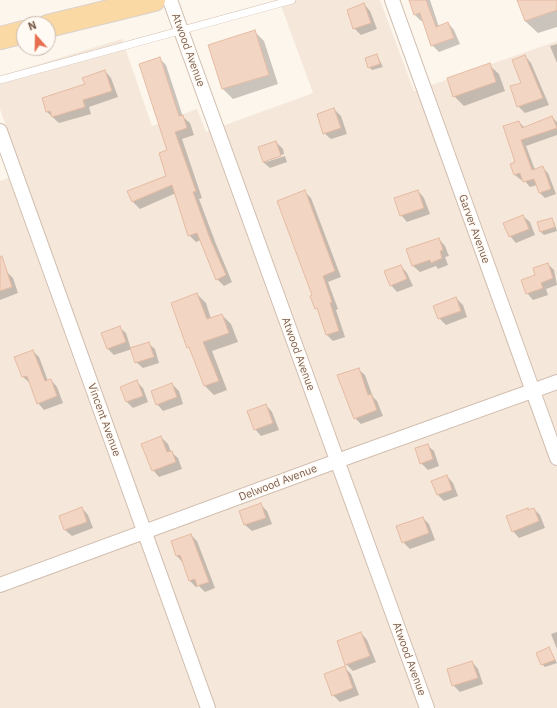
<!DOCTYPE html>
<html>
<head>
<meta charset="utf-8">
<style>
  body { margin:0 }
  #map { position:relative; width:557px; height:708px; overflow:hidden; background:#fdf6ec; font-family:"IBM Plex Sans",sans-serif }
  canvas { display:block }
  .north { position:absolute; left:16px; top:16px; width:40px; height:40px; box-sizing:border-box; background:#fffaf3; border:1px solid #cabbb1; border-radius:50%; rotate:340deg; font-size:11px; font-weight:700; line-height:16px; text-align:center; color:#7a5c4d }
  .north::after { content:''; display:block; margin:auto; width:14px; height:18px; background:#e76f51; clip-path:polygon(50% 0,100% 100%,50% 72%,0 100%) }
</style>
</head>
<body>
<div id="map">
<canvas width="557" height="708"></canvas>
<div class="north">N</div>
</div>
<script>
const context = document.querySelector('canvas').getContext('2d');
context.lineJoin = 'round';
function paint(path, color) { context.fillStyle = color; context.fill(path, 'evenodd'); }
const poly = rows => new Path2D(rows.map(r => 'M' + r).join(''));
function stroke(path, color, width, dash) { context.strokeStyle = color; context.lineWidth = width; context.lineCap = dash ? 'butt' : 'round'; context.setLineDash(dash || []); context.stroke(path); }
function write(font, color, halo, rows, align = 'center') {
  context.font = font + ' "IBM Plex Sans",sans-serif'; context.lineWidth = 3; context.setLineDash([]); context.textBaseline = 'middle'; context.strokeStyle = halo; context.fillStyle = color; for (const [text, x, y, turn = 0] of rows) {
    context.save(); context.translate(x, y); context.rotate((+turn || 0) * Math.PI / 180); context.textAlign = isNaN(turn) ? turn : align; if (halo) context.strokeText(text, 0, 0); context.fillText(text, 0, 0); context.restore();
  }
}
paint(poly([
  [279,0,380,0,414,91,557,41,557,708,0,708,0,181,22,173,0,109,0,76,122,39,152,126,197,109,206,132,313,93]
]), '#f5e8da');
paint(poly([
  [410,0,430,0,439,27,448,23,454,30,460,44,439,52,432,45,423,20,421,21,415,15],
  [518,0,557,0,557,27,538,33,525,21],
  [364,4,370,11,377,29,361,35,354,28],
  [254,31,264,41,278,84,233,99,223,89,209,46],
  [557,44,557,63,550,46],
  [377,55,383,67,372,70,369,67],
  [525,56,531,63,549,105,525,113,518,106],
  [159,58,166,65,183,117,190,123,194,135,182,139,202,198,199,199,216,244,232,282,224,286,217,279,201,240,196,242,189,235,176,193,140,209,133,202,128,191,167,176,168,151],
  [489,65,499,74,505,91,464,106,454,96],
  [105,71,111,78,118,97,89,107,91,114,59,123,47,112],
  [334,109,341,116,347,134,331,139,324,133],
  [552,117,557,122,557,135,526,146,535,170,542,167,548,173,556,194,545,198,540,193,537,185,530,187,523,179,521,180,515,175,511,165,517,163,519,122,525,128],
  [276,142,283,149,284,154,266,160,266,162,285,156,287,162,270,168,263,162],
  [418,191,424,198,430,214,407,222,401,215],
  [305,192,311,198,341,277,328,282,338,309,336,310,345,337,333,341,327,335,319,311,316,308,313,295],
  [523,216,530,222,535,235,516,243,510,236],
  [551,219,554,222,557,231,544,235,541,232],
  [439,239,445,246,449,256,445,257,448,265,438,269,436,266,420,272,413,266,408,250],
  [548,264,554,270,557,285,546,289,548,295,533,300,527,293,536,276],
  [401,266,407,273,413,286,397,292,391,285],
  [6,271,13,278,18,293,0,300,0,274],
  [197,294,206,303,211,319,222,315,231,324,238,342,212,351,227,390,214,395,205,386,192,352,188,347],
  [456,298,463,305,467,317,446,325,439,318],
  [119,327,126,333,131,349,148,343,155,349,159,363,143,368,136,362,132,349,114,355,108,349,102,334],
  [33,351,39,357,48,381,51,380,57,387,63,403,44,410,38,403,30,383,23,377],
  [358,369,365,375,373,397,377,401,383,416,361,424,355,418],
  [136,381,143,388,148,402,133,408,127,402,121,387],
  [172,384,179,391,183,404,163,411,157,404],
  [266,405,272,412,279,430,261,436,255,429],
  [161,437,168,444,171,452,178,458,182,469,159,477,153,470],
  [427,445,434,451,439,466,428,470,421,463],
  [447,476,453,483,458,496,444,501,438,495],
  [260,504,267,511,272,524,252,531,245,525],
  [82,508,88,515,93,528,72,536,65,530,60,517],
  [527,509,529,511,534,509,540,515,545,528,519,538,513,531],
  [423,518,429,524,435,540,410,549,403,542],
  [191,535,197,541,215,588,205,592,199,586,196,587,190,581,183,563,177,556,172,542],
  [557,632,557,649,551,634],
  [361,633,367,640,376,662,353,671,346,664],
  [549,648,557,663,545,667,542,664],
  [472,662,478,669,483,684,460,692,453,685],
  [344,667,351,674,359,695,340,702,333,695]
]), '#0003');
const building = poly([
  [409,0,426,0,436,27,448,22,454,38,431,46,420,13,414,15,409,0],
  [517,0,557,0,557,10,525,21,517,0],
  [364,3,371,23,353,29,347,10,364,3],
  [255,30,269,75,222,89,208,45,255,30],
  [377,54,380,64,368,68,365,58,377,54],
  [525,55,543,98,517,107,510,86,521,83,512,60,525,55],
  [160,57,179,116,183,115,187,128,175,132,196,191,193,192,209,236,226,275,216,280,197,233,188,236,172,185,132,202,127,191,166,176,159,153,167,150,139,64,160,57],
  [490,63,496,82,453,97,447,78,490,63],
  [105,70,112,91,83,100,85,107,52,117,50,111,46,112,42,98,85,84,82,78,105,70],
  [334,108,341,128,323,134,317,114,334,108],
  [552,116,557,128,521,140,532,170,543,166,551,189,539,193,534,179,523,182,520,173,514,175,510,164,515,162,503,126,519,121,522,128,552,116],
  [276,141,281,156,263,162,258,147,276,141],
  [305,190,335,271,323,276,332,302,330,303,339,331,326,335,317,308,315,309,310,296,312,295,277,201,305,190],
  [418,190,424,208,400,216,394,198,418,190],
  [523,215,529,229,509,237,503,223,523,215],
  [552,218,555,227,540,232,537,222,552,218],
  [439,238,443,250,440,251,442,258,431,263,430,260,412,266,406,249,439,238],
  [2,256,12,287,0,291,0,257,2,256],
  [548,263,553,278,541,283,543,288,526,294,521,280,535,275,533,268,548,263],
  [401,265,407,279,390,286,384,271,401,265],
  [197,293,207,319,222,314,229,333,203,342,219,381,204,386,189,347,187,348,171,303,197,293],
  [456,297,461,311,438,319,433,306,456,297],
  [120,326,126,342,107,349,101,333,120,326],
  [149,342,154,357,135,363,130,348,149,342],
  [33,350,45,381,51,379,57,396,37,404,27,376,22,377,14,357,33,350],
  [359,368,368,395,371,394,377,410,354,419,337,375,359,368],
  [137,380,143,396,126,402,120,387,137,380],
  [172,383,177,397,156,405,151,391,172,383],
  [266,404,273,423,254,430,247,411,266,404],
  [161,436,167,452,172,451,176,462,152,471,141,444,161,436],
  [428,444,433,459,420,464,415,448,428,444],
  [447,475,452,490,437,495,431,481,447,475],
  [261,503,266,518,244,525,239,511,261,503],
  [82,507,87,522,64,530,59,516,82,507],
  [528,508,528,510,534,508,539,521,512,532,506,516,528,508],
  [423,517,429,533,402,543,396,526,423,517],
  [191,534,209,582,197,586,195,579,189,581,180,555,176,556,171,541,191,534],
  [361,632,370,656,345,665,337,641,361,632],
  [549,647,555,660,541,665,536,653,549,647],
  [472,661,478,678,452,686,447,669,472,661],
  [345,666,353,688,332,696,324,674,345,666]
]);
paint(building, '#f3d5c3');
stroke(building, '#e6bba3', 1);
const service = poly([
  [0,80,292,0]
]);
const minor = poly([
  [170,0,427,708],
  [392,0,557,458],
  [0,131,208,708],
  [0,585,337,461,557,382]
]);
const primary = poly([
  [48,26,154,0],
  [0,38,24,32]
]);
stroke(service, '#d1beb0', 8);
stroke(minor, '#d1beb0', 16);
stroke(primary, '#dad1cd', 24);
stroke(service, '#fff', 7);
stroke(minor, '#fff', 14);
stroke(primary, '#fbd9a5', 22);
write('11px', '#7a5c4d', '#fffaf3', [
  ["Atwood Avenue",188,50,70],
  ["Garver Avenue",474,229,70],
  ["Atwood Avenue",298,354,70],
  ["Vincent Avenue",104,420,70],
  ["Delwood Avenue",278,483,-21],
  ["Atwood Avenue",409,659,70]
]);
</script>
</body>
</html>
